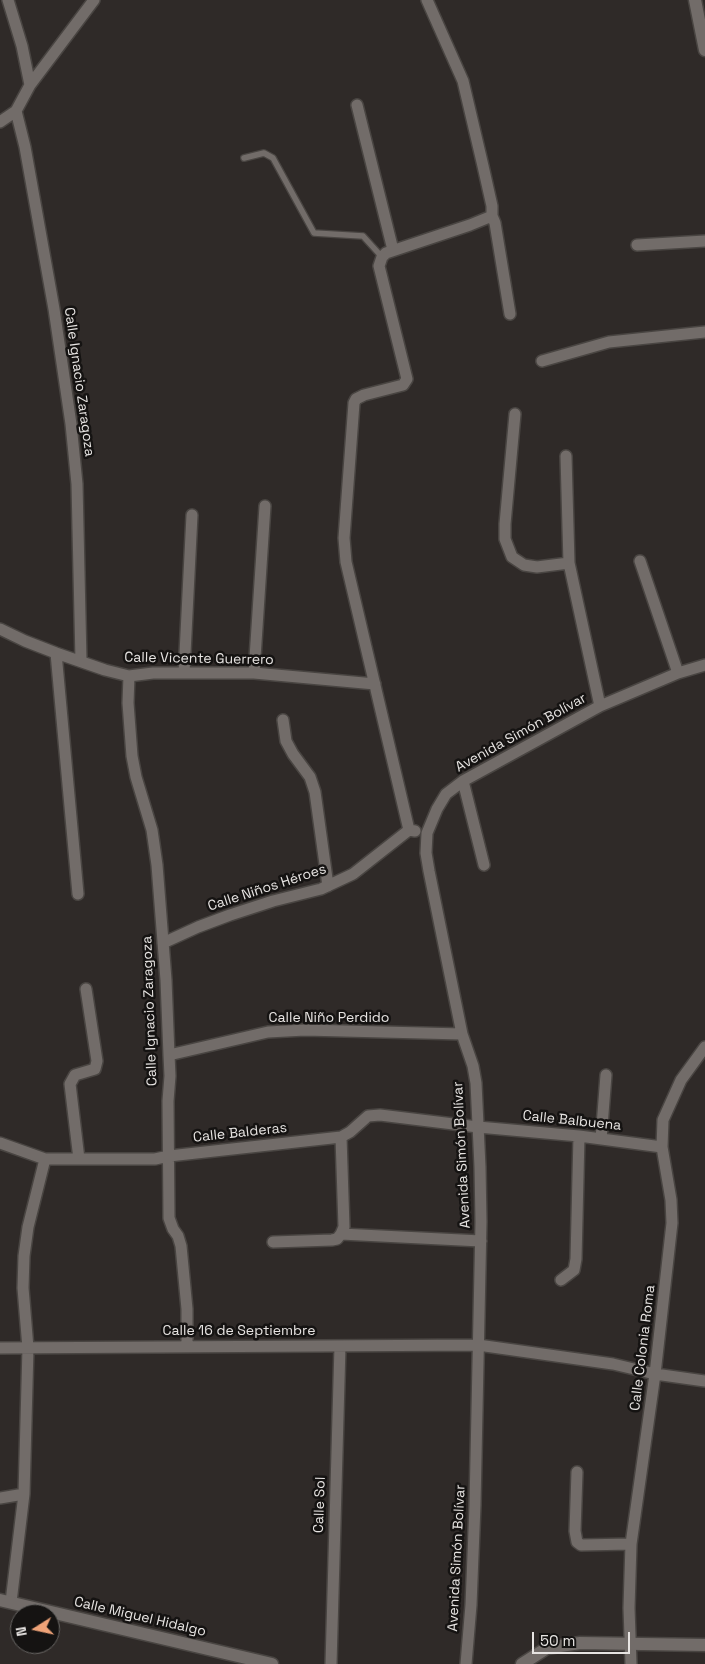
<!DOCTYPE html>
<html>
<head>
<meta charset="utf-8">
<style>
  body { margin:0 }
  #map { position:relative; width:705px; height:1664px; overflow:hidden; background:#2f2a28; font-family:"Space Grotesk",sans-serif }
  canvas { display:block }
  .north { position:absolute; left:10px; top:1604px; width:50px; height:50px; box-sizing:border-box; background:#151312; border:1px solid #696765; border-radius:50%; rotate:260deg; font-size:14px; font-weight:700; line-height:20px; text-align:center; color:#e7e4e2 }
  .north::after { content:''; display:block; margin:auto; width:18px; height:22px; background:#efa378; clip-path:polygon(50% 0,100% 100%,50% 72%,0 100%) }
  .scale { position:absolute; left:532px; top:1632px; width:98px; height:22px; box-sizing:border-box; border:2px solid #e7e4e2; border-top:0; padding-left:6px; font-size:15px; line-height:18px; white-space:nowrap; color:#e7e4e2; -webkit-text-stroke:4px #151312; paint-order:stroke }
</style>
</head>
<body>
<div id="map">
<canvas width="705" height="1664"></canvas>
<div class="north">N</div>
<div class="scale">50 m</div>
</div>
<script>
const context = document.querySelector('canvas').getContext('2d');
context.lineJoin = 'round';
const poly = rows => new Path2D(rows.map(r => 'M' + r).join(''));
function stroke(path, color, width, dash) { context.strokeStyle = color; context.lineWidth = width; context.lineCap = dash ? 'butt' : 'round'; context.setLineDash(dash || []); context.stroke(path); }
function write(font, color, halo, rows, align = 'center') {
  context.font = font + ' "Space Grotesk",sans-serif'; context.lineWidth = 5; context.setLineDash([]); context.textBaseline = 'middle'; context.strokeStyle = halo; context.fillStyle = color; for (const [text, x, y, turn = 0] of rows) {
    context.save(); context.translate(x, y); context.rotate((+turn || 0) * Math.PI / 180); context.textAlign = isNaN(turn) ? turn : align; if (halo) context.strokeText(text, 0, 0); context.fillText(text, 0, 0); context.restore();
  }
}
const service = poly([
  [244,158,264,153,273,158,314,233,363,236,382,257]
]);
const minor = poly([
  [8,0,22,46,30,85],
  [357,105,393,250],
  [16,111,25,147,54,309,71,424,77,484,81,661],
  [0,122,16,111,30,85,94,0],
  [492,216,495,223,510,314],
  [637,245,705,241],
  [542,361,609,342,705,332],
  [515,414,505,524,505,539,512,557,524,565,537,567,569,563],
  [566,456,569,563,600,706],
  [640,561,678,673],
  [0,629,25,641,56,653,105,670,129,676,153,673,254,673,375,684],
  [56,653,78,894],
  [184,673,192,515],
  [254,673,265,506],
  [129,676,128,703,132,756,136,777,152,830,157,865,166,980,169,1055,170,1076,168,1101,169,1218,173,1229,178,1236,181,1246,187,1309,187,1346],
  [283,720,286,741,293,754,310,777,315,792,328,886],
  [463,781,484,865],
  [409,830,346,562,344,538,354,403,356,399,364,395,403,385,407,379,379,266,382,257,386,253,470,225,492,216,492,206,483,166,463,81,427,0],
  [163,943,198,927,230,915,273,901,321,889,353,874,409,830,415,831],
  [169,1055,268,1032,305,1030,462,1034],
  [601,1139,606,1075],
  [0,1143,45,1159,155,1159,169,1156,341,1137,350,1132,368,1116,380,1115,478,1127,579,1136,662,1147],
  [79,1159,70,1084,75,1075,95,1069,97,1061,86,989],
  [341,1234,481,1241],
  [273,1242,332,1240,337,1239,341,1234,344,1227,341,1137],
  [561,1280,574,1270,576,1259,579,1136],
  [0,1348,478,1345,613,1364,655,1374,705,1381],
  [577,1472,575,1531,577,1542,581,1545,631,1544],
  [0,1498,24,1494],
  [11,1602,24,1494,28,1348,23,1288,24,1256,28,1227,45,1159],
  [331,1664,340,1346],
  [466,1664,471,1605,475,1505,481,1222,480,1167,476,1083,473,1066,462,1034,429,871,426,853,427,833,437,809,446,794,463,781,600,706,678,673,705,665],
  [631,1664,629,1608,631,1544,655,1374,672,1223,671,1200,662,1147,663,1120,681,1080,705,1047]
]);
const tertiary = poly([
  [695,0,705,50],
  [0,1600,272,1664],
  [522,1664,547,1648,580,1643,705,1645]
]);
stroke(service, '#494542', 8);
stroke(minor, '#494542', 14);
stroke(tertiary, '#494542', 15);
stroke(service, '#726c69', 5.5);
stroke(minor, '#726c69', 11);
stroke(tertiary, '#726c69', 12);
write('14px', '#e7e4e2', '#151312', [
  ["Calle Ignacio Zaragoza",79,382,82],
  ["Calle Vicente Guerrero",199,659,1],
  ["Avenida Simón Bolívar",521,733,-29],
  ["Calle Niños Héroes",267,888,-18],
  ["Calle Ignacio Zaragoza",150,1011,-92],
  ["Calle Niño Perdido",329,1018],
  ["Calle Balbuena",572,1121,6],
  ["Calle Balderas",240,1133,-6],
  ["Avenida Simón Bolívar",462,1155,-93],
  ["Calle 16 de Septiembre",239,1331],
  ["Calle Colonia Roma",643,1348,-83],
  ["Calle Sol",320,1505,-88],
  ["Avenida Simón Bolívar",457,1558,-87],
  ["Calle Miguel Hidalgo",140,1617,13]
]);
</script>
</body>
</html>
